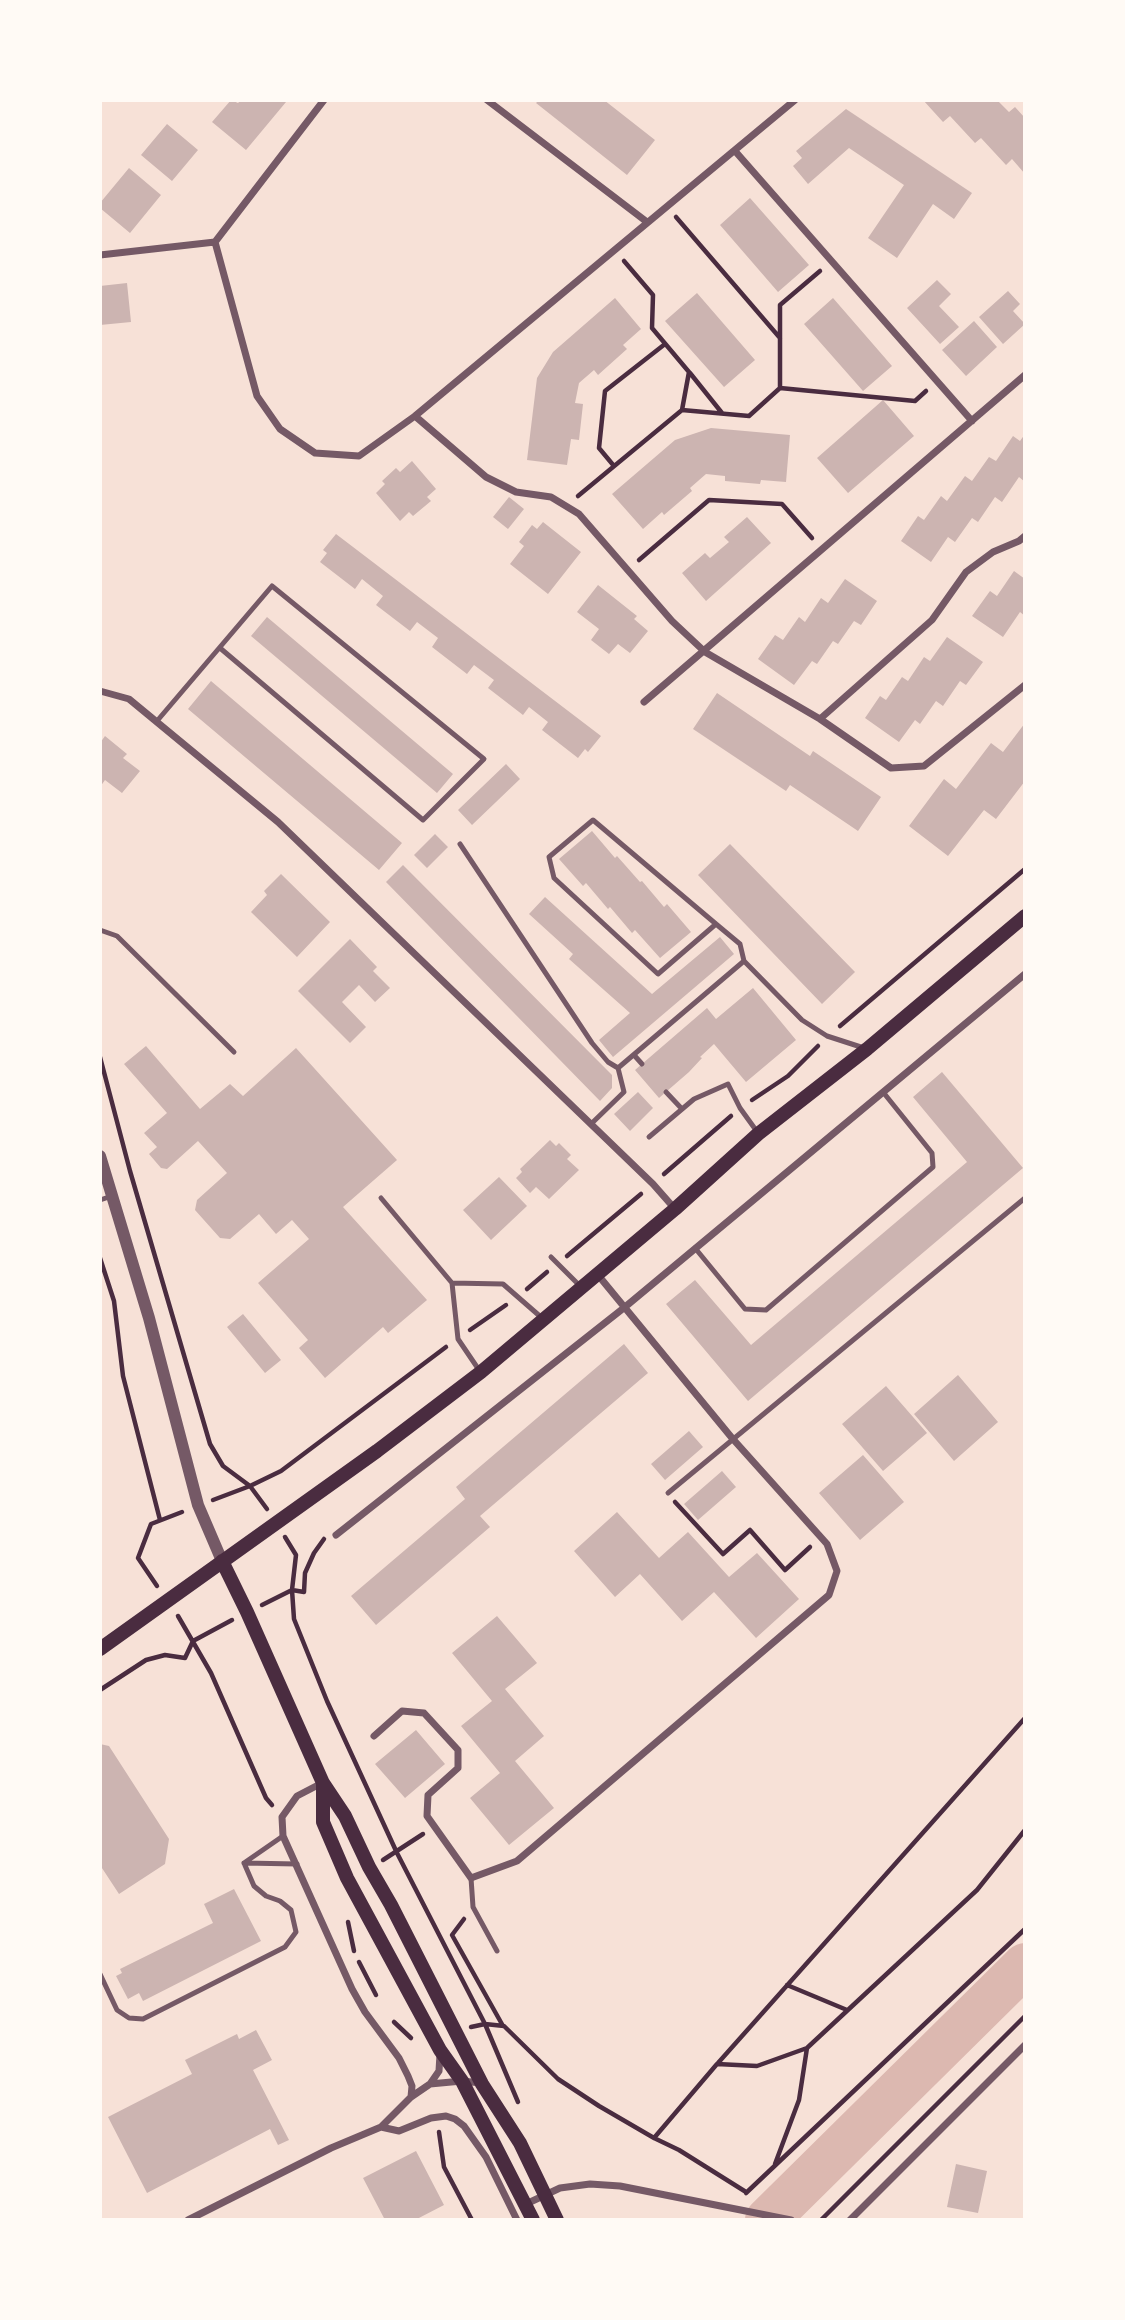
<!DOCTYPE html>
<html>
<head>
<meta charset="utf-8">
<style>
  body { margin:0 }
  #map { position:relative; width:1125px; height:2320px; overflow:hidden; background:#f7e1d7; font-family:Figtree,sans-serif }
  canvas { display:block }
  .frame { position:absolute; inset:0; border:102px solid #fffaf5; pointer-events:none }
</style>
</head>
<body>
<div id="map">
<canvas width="1125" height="2320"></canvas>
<div class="frame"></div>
</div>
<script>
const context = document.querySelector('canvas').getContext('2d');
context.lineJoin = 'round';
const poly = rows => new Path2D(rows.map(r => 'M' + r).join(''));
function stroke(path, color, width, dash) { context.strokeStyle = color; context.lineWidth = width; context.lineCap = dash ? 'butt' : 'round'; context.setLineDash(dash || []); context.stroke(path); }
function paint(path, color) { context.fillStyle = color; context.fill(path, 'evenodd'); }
stroke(poly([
  [767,2220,1025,1965]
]), '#dcb8b0', 44);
paint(poly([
  [231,100,238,103,241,100,283,100,286,102,246,150,212,122],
  [539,100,604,100,655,140,627,175,536,103],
  [923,100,997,100,1009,112,1015,107,1025,118,1025,174,1012,159,1006,165,981,138,975,143,950,116,943,122],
  [846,109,972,193,954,219,933,204,897,258,868,238,904,185,849,148,808,184,793,166,802,158,796,151],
  [167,124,198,150,172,181,141,155],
  [129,168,161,195,130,233,100,208,100,203],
  [750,198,809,265,778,292,720,225],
  [937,280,951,294,939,306,959,327,940,344,907,308],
  [127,283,131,322,100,325,100,286],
  [1008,291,1020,304,1013,311,1025,324,1003,344,979,317],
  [697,293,755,360,724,387,665,321],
  [615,298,641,329,623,345,627,349,598,375,594,370,579,383,575,403,583,404,579,440,571,439,567,465,527,460,537,378,553,352],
  [833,298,892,366,863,391,804,324],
  [974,321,997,347,966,376,942,350],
  [883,400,914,436,848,493,817,458],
  [711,428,790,435,786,482,761,480,760,484,725,481,725,476,706,474,690,488,692,491,664,515,662,512,643,529,612,494,675,440],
  [1025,434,1025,482,1019,477,1002,502,995,497,978,522,972,518,955,542,948,537,931,562,901,541,918,516,924,520,941,496,947,501,965,476,972,481,989,457,996,461,1013,436,1020,441],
  [412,461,436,489,427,497,431,501,413,516,409,512,400,521,376,493,385,484,382,481,396,468,400,472],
  [509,497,524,509,508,529,493,517],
  [747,517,771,543,706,601,682,573,705,553,710,558,729,542,724,537],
  [543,522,581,552,548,594,510,564,524,546,519,542,532,525,537,529],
  [336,534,601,736,588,752,585,749,578,758,542,730,548,722,529,707,523,715,488,688,494,680,474,665,467,674,432,647,438,638,417,622,410,631,376,605,383,596,362,579,355,589,320,562,327,553,323,550],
  [1014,571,1025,579,1025,616,1020,612,1003,637,972,616,990,591,997,596],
  [845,579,877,601,861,625,854,621,838,644,833,641,817,664,812,661,794,685,758,659,775,635,783,640,799,617,805,622,821,598,828,603],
  [598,585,637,616,634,619,648,631,630,653,618,644,609,654,591,640,599,629,577,612],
  [267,617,453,774,437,793,251,636],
  [947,637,983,662,966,685,960,681,943,706,936,701,920,724,915,720,899,742,865,718,880,696,886,700,902,677,908,681,924,657,930,661],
  [211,681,402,843,379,870,188,709],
  [717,693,810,756,813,751,881,797,858,831,790,785,786,791,693,729],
  [1025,723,1025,781,996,819,984,810,948,856,909,826,944,779,956,789,991,743,1003,752],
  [105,736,127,754,123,758,140,771,122,793,105,780,100,787,100,743],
  [506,764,520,779,472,825,458,810],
  [592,831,615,858,617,856,640,882,642,881,664,907,667,904,691,932,660,958,635,930,632,933,610,907,608,909,586,883,583,886,559,859],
  [435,834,448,847,427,868,414,855],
  [730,844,855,972,822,1004,698,875],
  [403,865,612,1075,612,1088,600,1101,386,882],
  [281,874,330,922,297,957,251,912,267,895,264,891],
  [545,897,652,994,720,937,734,954,613,1057,599,1040,630,1013,569,959,573,954,529,914],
  [350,939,377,967,373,971,390,988,375,1002,359,985,342,1002,366,1027,350,1043,298,991],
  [753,988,796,1040,746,1082,714,1044,700,1057,702,1058,689,1072,659,1098,635,1070,707,1008,716,1019],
  [146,1046,200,1109,230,1084,243,1096,296,1048,397,1160,343,1207,427,1300,388,1333,383,1327,325,1378,299,1348,308,1340,258,1283,309,1239,292,1220,276,1234,259,1214,230,1239,220,1238,195,1210,197,1200,227,1173,198,1141,167,1169,161,1168,149,1154,157,1147,144,1133,167,1113,124,1064],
  [942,1072,1023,1168,748,1401,666,1304,695,1280,751,1345,967,1162,913,1097],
  [638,1092,653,1108,630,1131,614,1114],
  [550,1140,556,1146,559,1143,571,1155,567,1159,579,1170,549,1199,536,1187,530,1193,516,1178,522,1172,520,1169],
  [499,1177,527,1206,491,1240,463,1210],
  [243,1314,281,1360,265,1373,227,1327],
  [624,1344,648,1373,480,1516,490,1527,376,1625,351,1596,465,1499,456,1487],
  [958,1375,998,1422,954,1461,914,1414],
  [886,1386,927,1433,883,1471,842,1424],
  [689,1431,703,1447,665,1480,651,1464],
  [863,1455,904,1502,860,1540,819,1493],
  [722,1471,736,1487,698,1520,684,1504],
  [617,1512,659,1558,688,1532,729,1577,757,1553,799,1599,756,1638,714,1592,682,1621,640,1574,615,1597,574,1551],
  [497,1616,537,1663,505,1689,544,1736,515,1761,554,1808,509,1845,470,1798,500,1773,461,1726,492,1701,452,1653],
  [416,1730,445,1764,405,1798,375,1764],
  [100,1744,109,1746,169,1839,165,1864,119,1894,100,1865],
  [234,1889,261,1941,143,2001,139,1993,128,1999,116,1976,122,1973,120,1969,213,1923,204,1904],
  [256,2030,272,2060,253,2070,289,2140,278,2145,270,2129,147,2193,108,2117,192,2074,185,2060,237,2034,239,2039],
  [416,2151,444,2205,415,2220,385,2220,363,2178],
  [956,2164,987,2171,978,2213,947,2207]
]), '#ccb4b1');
stroke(poly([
  [676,217,780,338],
  [624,261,653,295,652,328,689,372,682,410],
  [820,271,780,305,780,388,915,401,926,391],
  [690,373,722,413],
  [614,466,599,448,605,391,665,344],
  [578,496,682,410,749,416,780,388],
  [639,560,709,500,782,504,812,538],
  [840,1026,1025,869],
  [100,1057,130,1171,210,1444,223,1466,250,1486,281,1471,446,1347],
  [752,1100,788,1076,818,1046],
  [664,1174,731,1116],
  [567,1256,641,1194],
  [100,1258,114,1301,123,1376,160,1520],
  [527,1289,547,1272],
  [470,1330,506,1305],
  [213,1500,250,1486,267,1509],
  [675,1502,723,1554,750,1530,785,1570,810,1547],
  [285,1537,296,1555,292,1590,294,1619,327,1701,397,1853,485,2024,518,2102],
  [157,1586,138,1558,151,1524,182,1512],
  [262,1605,292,1590,304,1592,305,1573,314,1553,324,1539],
  [178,1616,211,1673,266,1798,272,1805],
  [100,1690,146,1660,165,1655,185,1658,193,1641,232,1620],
  [383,1860,423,1834],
  [464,1919,452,1935,503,2026],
  [348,1922,354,1951],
  [359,1962,376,1995],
  [787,1985,847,2010],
  [394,2022,411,2038],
  [471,2027,485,2024,504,2026,558,2079,599,2106,654,2138,679,2150,746,2192],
  [718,2063,1025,1718],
  [439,2132,444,2167,472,2220],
  [654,2138,717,2064,757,2066,807,2048,977,1890,1025,1830],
  [775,2164,799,2100,807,2048],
  [746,2193,1025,1929],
  [821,2220,1025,2016]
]), '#4a2c40', 4.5);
stroke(poly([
  [157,721,272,586,484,759,423,820,220,648],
  [460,844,592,1043,608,1062,618,1068],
  [716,924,593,820,549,857,554,878,658,974,716,924,740,944,744,961],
  [100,930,117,936,234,1052],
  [634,1055,642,1064],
  [666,1092,682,1109],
  [591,1124,624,1092,618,1068,744,961,802,1020,827,1036,864,1048],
  [649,1137,694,1099,728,1084,740,1108,758,1133],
  [381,1198,452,1283,503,1284,542,1318],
  [100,1200,112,1196],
  [695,1248,745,1309,766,1310,933,1167,932,1153,883,1092],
  [551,1257,580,1286],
  [452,1283,458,1339,479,1370],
  [668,1493,1025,1198],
  [244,1863,297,1864],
  [244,1863,283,1836],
  [471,1878,473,1907,497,1951],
  [100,1974,117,2010,129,2018,143,2019,285,1947,296,1932,291,1910,280,1901,266,1896,254,1886,244,1863]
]), '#755966', 5);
stroke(poly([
  [487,100,647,222],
  [735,151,972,421],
  [215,242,257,396,280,429,315,453,359,456,415,416,486,477,516,492,551,497,579,514,672,621,705,652,820,719,891,768,924,766,1025,685],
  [100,255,215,242,324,100],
  [415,416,795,100],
  [100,691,129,699,278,822,653,1184,675,1209],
  [644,702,1025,375],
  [820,719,932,620,966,572,993,552,1019,541,1025,536],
  [336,1535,625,1307,1025,974],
  [374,1736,402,1711,424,1713,458,1750,458,1768,428,1795,427,1816,471,1878,517,1861,829,1595,837,1571,827,1544,732,1438,598,1275],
  [322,1783,297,1796,282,1817,283,1836,352,1989,365,2012,399,2058,408,2076,412,2086,411,2097],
  [430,2084,439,2071,440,2054],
  [381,2127,399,2131,431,2118,446,2116,455,2119,464,2126,486,2157,517,2220],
  [526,2204,560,2188,590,2184,620,2186,791,2220],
  [188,2220,331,2148,381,2127,411,2097,430,2084,462,2081,481,2083],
  [850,2220,1025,2045]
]), '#755966', 7);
stroke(poly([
  [100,1156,149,1318,198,1505,222,1561]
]), '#755966', 12);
stroke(poly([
  [222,1561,247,1612,323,1783,345,1816,369,1867,391,1905,482,2084,520,2143,557,2220],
  [100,1649,377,1451,481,1372,675,1209,758,1134,867,1049,1025,916],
  [323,1784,323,1822,347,1878,440,2050,462,2081,533,2220]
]), '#4a2c40', 14);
</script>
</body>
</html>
